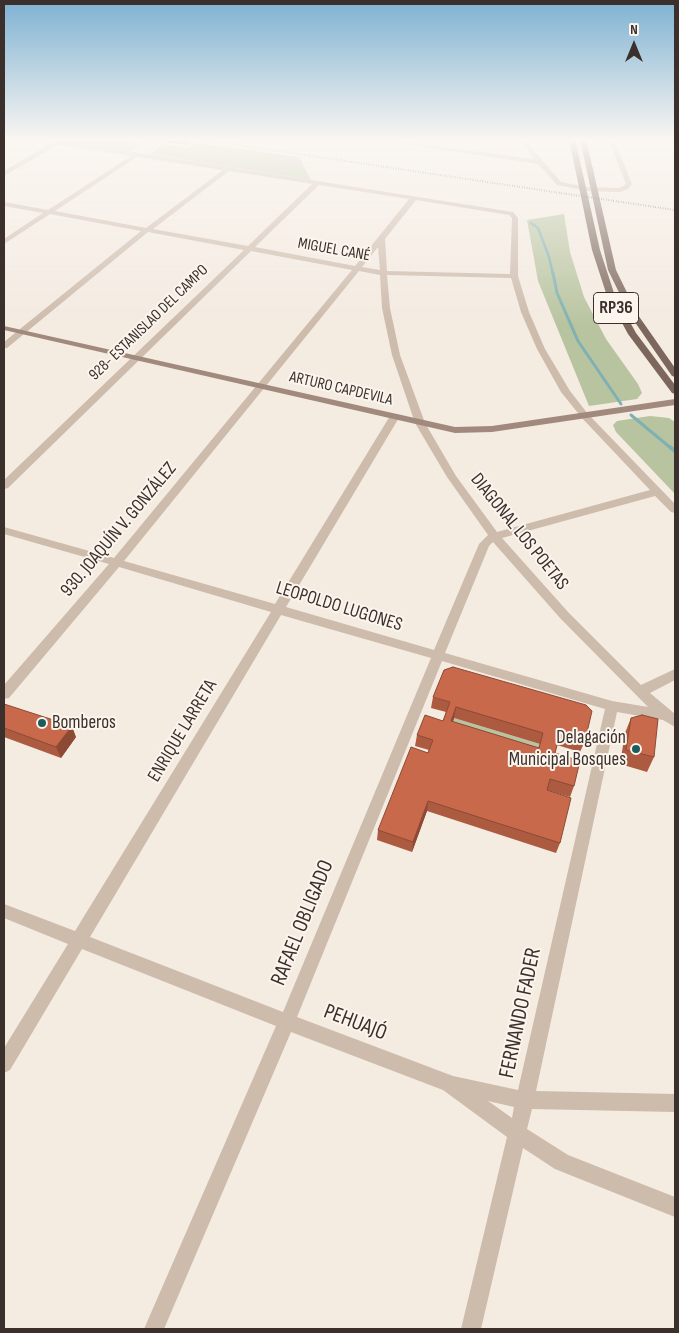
<!DOCTYPE html>
<html>
<head>
<meta charset="utf-8">
<style>
  body { margin:0 }
  #map { position:relative; width:679px; height:1333px; overflow:hidden; background:#f4ebe1; font-family:"Sofia Sans Condensed",sans-serif }
  canvas { display:block }
  .frame { position:absolute; inset:0; border:5px solid #3b302b; pointer-events:none }
  .north { position:absolute; left:609px; top:20px; width:50px; height:50px; -webkit-text-stroke:4px #fbf5ee; paint-order:stroke; rotate:0deg; font-size:14px; font-weight:700; line-height:20px; text-align:center; color:#3b302b }
  .north::after { content:''; display:block; margin:auto; width:18px; height:22px; background:#3b302b; clip-path:polygon(50% 0,100% 100%,50% 72%,0 100%) }
</style>
</head>
<body>
<div id="map">
<canvas width="679" height="1333"></canvas>
<div class="frame"></div>
<div class="north">N</div>
</div>
<script>
const context = document.querySelector('canvas').getContext('2d');
context.lineJoin = 'round';
function paint(path, color) { context.fillStyle = color; context.fill(path, 'evenodd'); }
const poly = rows => new Path2D(rows.map(r => 'M' + r).join(''));
function stroke(path, color, width, dash) { context.strokeStyle = color; context.lineWidth = width; context.lineCap = dash ? 'butt' : 'round'; context.setLineDash(dash || []); context.stroke(path); }
function write(font, color, halo, rows, align = 'center') {
  context.font = font + ' "Sofia Sans Condensed",sans-serif'; context.lineWidth = 4; context.setLineDash([]); context.textBaseline = 'middle'; context.strokeStyle = halo; context.fillStyle = color; for (const [text, x, y, turn = 0] of rows) {
    context.save(); context.translate(x, y); context.rotate((+turn || 0) * Math.PI / 180); context.textAlign = isNaN(turn) ? turn : align; if (halo) context.strokeText(text, 0, 0); context.fillText(text, 0, 0); context.restore();
  }
}
paint(poly([
  [41,139,114,139,142,143,128,152],
  [195,143,299,157,311,180,150,154,164,144,189,148],
  [564,214,570,252,584,297,606,339,638,384,642,393,637,399,589,406,538,281,527,220],
  [650,416,669,418,675,422,675,494,616,432,613,425,617,421],
  [454,718,540,744,535,759,449,732]
]), '#b8c4a0');
stroke(poly([
  [531,223,538,228,549,257,553,274]
]), '#7fb0b2', 2.5);
stroke(poly([
  [553,273,557,293,578,341,621,404],
  [631,415,672,449]
]), '#7fb0b2', 3);
stroke(poly([
  [670,447,675,451]
]), '#7fb0b2', 4);
paint(poly([
  [31,139,58,140,513,212,518,218,518,276,529,312,545,349,570,391,588,414,675,504,675,513,671,512,655,496,502,538,568,612,641,685,675,669,675,680,650,693,675,714,675,727,663,720,617,712,536,1091,675,1094,675,1112,532,1109,527,1129,568,1155,675,1197,675,1217,555,1169,523,1148,481,1329,461,1329,507,1137,443,1090,291,1032,164,1329,144,1329,276,1026,82,949,10,1070,4,1073,4,1048,68,944,4,918,4,904,75,931,271,612,119,567,9,698,4,699,4,685,109,564,4,534,4,527,114,558,352,270,251,251,8,488,4,489,4,480,244,250,148,232,7,348,4,348,4,342,141,231,50,214,4,244,4,239,43,213,4,206,4,202,48,210,131,156,58,145,4,176,4,171,51,143,31,139],
  [137,157,223,170,146,228,55,211,137,157],
  [229,171,312,184,248,246,153,229,229,171],
  [319,185,409,199,355,266,255,247,319,185],
  [416,200,509,215,512,218,510,274,387,271,385,239,416,200],
  [378,247,380,270,362,267,378,247],
  [359,271,380,275,382,308,392,355,415,423,447,477,488,535,479,544,434,650,286,607,400,416,398,414,392,414,390,416,275,604,124,561,359,271],
  [387,275,511,278,521,312,537,349,561,392,582,418,650,490,497,532,456,476,425,423,400,355,390,308,387,275],
  [493,542,560,618,648,707,612,701,445,653,489,546,493,542],
  [281,615,431,658,283,1012,90,937,281,615],
  [442,661,605,709,518,1090,453,1076,297,1017,442,661],
  [488,1101,514,1107,512,1118,488,1101],
  [371,139,384,139,534,159,525,147,522,139,528,139,531,147,561,182,588,187,619,188,626,184,608,139,614,139,632,184,628,189,620,192,588,191,557,185,538,164,371,139]
]), '#cdbbac');
paint(poly([
  [4,326,455,427,492,426,675,399,675,405,492,432,455,433,4,330,4,326]
]), '#a18a7d');
paint(poly([
  [569,139,575,139,600,250,614,293,636,333,675,385,675,394,672,393,628,334,606,293,592,250,569,139],
  [580,139,586,139,616,270,638,315,675,368,675,377,672,376,630,315,608,270,580,139]
]), '#7d675c');
stroke(poly([
  [198,139,675,210]
]), '#3b302b', 2, [0.5, 2]);
paint(poly([
  [164,139,192,139,191,140,191,143,187,145,164,142],
  [433,697,585,741,580,752,557,745,555,753,574,786,570,797,547,790,560,843,556,853,427,811,412,852,377,840,378,830,429,750,415,746,417,735,443,721,446,712,431,708],
  [454,718,540,744,538,748,453,722],
  [4,704,76,737,61,758,4,737],
  [631,718,654,757,647,772,620,764,625,733]
]), '#ac5a40');
paint(poly([
  [186,139,192,139,191,140,191,143,187,145],
  [456,707,454,718,449,732,451,721],
  [72,726,76,737,61,758,56,747],
  [428,801,427,811,412,852,413,842]
]), '#8c4a34');
const building = poly([
  [453,667,586,705,592,711,585,741,560,734,555,753,580,761,574,786,550,779,547,790,571,798,560,843,428,801,413,842,378,830,411,747,428,753,433,740,417,735,425,715,443,721,450,702,433,697,444,670,453,667],
  [456,707,543,733,539,748,451,721,456,707],
  [4,704,72,726,56,747,4,728,4,704],
  [642,715,658,719,654,757,626,750,631,718,642,715]
]);
paint(building, '#c8694b');
stroke(building, '#8c4a34', 1);
const sky = context.createLinearGradient(0, 0, 0, 325);
sky.addColorStop(0, '#7eb2d2');
sky.addColorStop(0.43, '#faf6f2');
sky.addColorStop(1, '#faf6f200');
context.fillStyle = sky;
context.fillRect(0, 0, 679, 325);
for (const [x, y, r, color] of [
  [42,723,5,"#1f5a5e"],
  [636,749,5,"#1f5a5e"]
]) { const dot = new Path2D(); dot.arc(x, y, r, 0, 2 * Math.PI); context.fillStyle = color; context.fill(dot); stroke(dot, '#fbf5ee', 2); }
write('16px', '#3b302b', '#fbf5ee', [
  ["MIGUEL CANÉ",334,250,10],
  ["928- ESTANISLAO DEL CAMPO",149,323,-44],
  ["ARTURO CAPDEVILA",341,389,13]
]);
for (const [x, y, w] of [
  [616,308,45]
]) { const box = new Path2D(); box.roundRect(x - w / 2, y - 15.5, w, 31, 4); context.fillStyle = '#fbf5ee'; context.fill(box); stroke(box, '#3b302b', 1); }
write('bold 18px', '#3b302b', null, [
  ["RP36",616,308]
]);
write('19px', '#3b302b', '#fbf5ee', [
  ["930. JOAQUÍN V. GONZÁLEZ",119,530,-50],
  ["DIAGONAL LOS POETAS",519,532,51],
  ["LEOPOLDO LUGONES",339,607,17],
  ["ENRIQUE LARRETA",183,731,-59]
]);
write('19px', '#3b302b', '#fbf5ee', [
  ["Bomberos",52,723],
  ["Delagación",626,738,"right"],
  ["Municipal Bosques",626,760,"right"]
], 'left');
write('22px', '#3b302b', '#fbf5ee', [
  ["RAFAEL OBLIGADO",303,923,-68],
  ["FERNANDO FADER",521,1013,-78],
  ["PEHUAJÓ",355,1023,21]
]);
</script>
</body>
</html>
